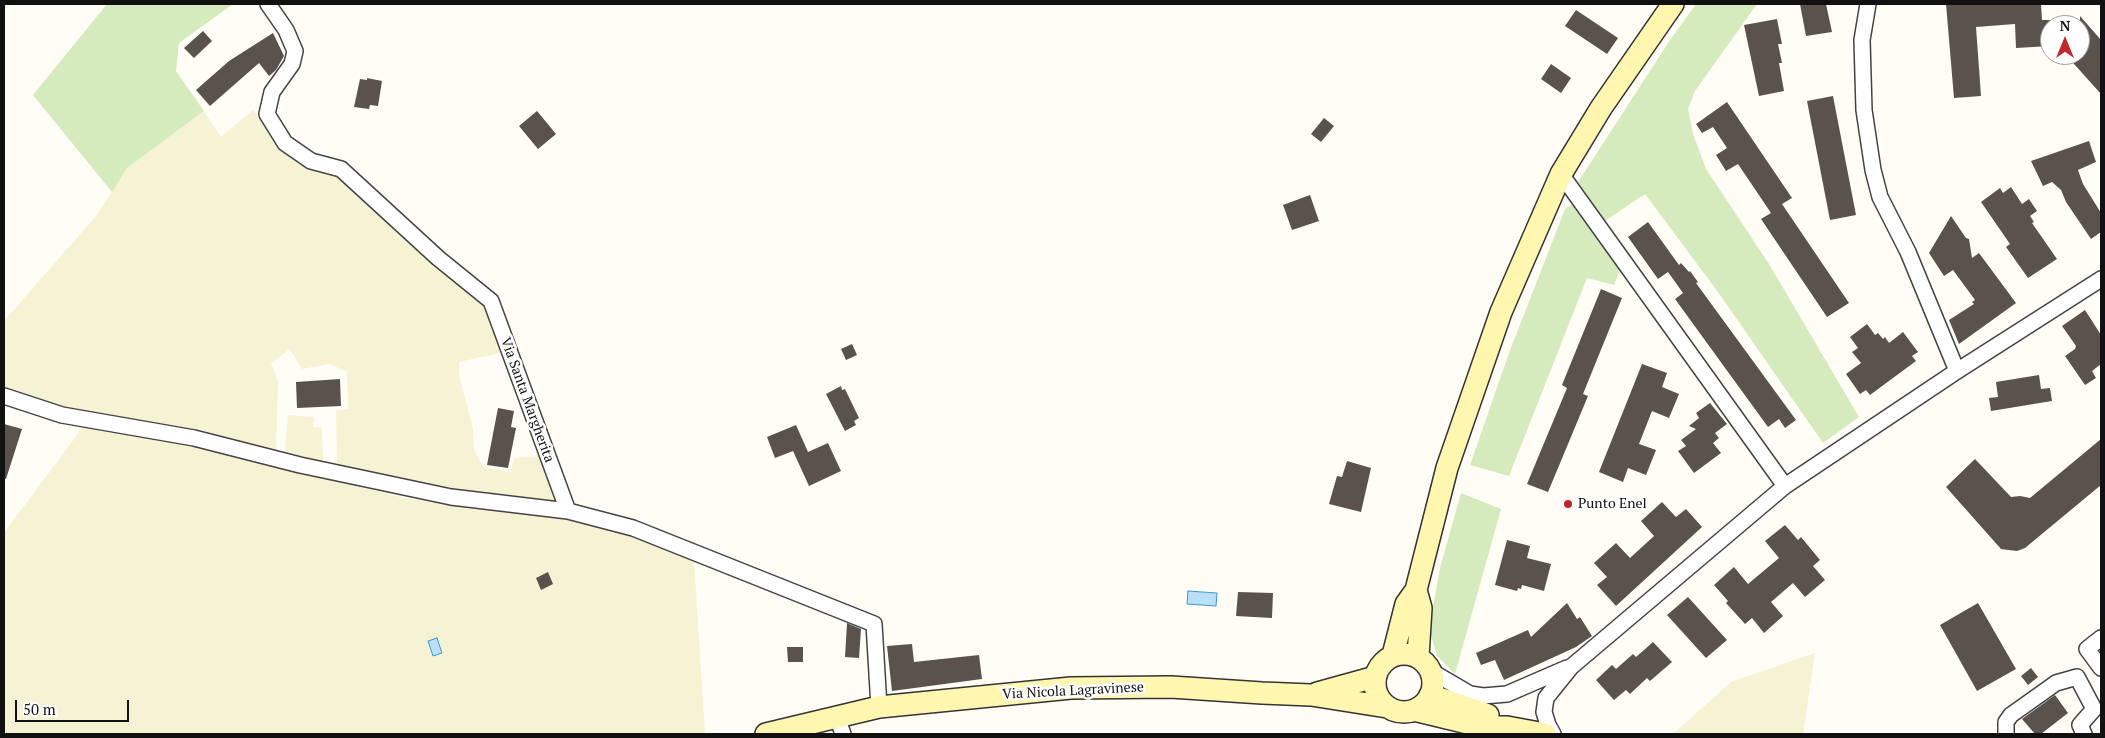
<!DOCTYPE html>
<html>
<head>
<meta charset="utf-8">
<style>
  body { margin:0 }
  #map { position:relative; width:2105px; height:738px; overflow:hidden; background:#fffdf5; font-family:"PT Serif",serif }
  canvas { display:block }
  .frame { position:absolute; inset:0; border:5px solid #111; pointer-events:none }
  .north { position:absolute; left:2040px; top:15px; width:50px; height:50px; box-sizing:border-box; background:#fff; border:1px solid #a0a0a0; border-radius:50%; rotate:0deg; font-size:14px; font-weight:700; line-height:20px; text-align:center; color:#111 }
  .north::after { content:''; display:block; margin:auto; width:18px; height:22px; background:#c4262e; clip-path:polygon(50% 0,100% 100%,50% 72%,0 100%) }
  .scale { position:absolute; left:15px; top:700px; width:114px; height:22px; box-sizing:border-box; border:2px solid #111; border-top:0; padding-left:6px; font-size:15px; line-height:18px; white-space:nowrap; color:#111; -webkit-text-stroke:4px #fff; paint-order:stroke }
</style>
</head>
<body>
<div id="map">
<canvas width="2105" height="738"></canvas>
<div class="frame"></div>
<div class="north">N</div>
<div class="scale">50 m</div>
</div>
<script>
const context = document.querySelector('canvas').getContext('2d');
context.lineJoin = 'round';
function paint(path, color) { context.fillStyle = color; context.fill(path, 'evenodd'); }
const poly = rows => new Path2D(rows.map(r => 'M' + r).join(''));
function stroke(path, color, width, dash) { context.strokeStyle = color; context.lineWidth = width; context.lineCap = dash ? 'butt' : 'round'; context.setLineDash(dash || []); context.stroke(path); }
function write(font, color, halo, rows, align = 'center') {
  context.font = font + ' "PT Serif",serif'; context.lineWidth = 5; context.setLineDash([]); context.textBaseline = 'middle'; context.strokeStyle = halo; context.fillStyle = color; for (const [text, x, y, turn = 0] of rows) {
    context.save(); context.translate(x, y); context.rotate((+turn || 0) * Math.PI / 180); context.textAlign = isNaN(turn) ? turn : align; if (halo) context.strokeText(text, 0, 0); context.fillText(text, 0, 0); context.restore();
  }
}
paint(poly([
  [253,110,298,164,311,170,331,172,341,178,440,269,489,311,504,352,459,362,459,374,473,429,474,449,483,467,511,472,514,458,540,456,555,502,417,483,337,466,336,410,348,409,347,372,330,364,302,369,290,349,271,363,278,381,276,452,202,430,63,411,4,388,4,321,96,216,127,168,204,111,221,137],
  [288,415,314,417,313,427,322,428,323,462,285,451],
  [83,427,198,446,252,461,405,498,471,509,569,518,615,528,694,559,705,734,4,734,4,533],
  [1815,653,1803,734,1673,734,1731,682]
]), '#f6f3d4');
paint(poly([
  [107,4,233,4,179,43,176,71,204,111,127,168,112,192,33,95],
  [1696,4,1757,4,1695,91,1688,109,1693,134,1706,169,1769,264,1859,417,1823,443,1718,292,1645,194,1605,221,1578,182,1670,40],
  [1572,205,1620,270,1614,285,1587,278,1509,476,1470,465,1509,353,1565,209],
  [1461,493,1501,509,1455,674,1437,656,1429,628,1440,568]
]), '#d5ebbd');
const water = poly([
  [1188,591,1217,593,1216,606,1187,604,1188,591],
  [437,638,442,653,433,656,428,641,437,638]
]);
paint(water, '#b9e0f7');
stroke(water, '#3f96cf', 1);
paint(poly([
  [1800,4,1826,4,1832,32,1806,36],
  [1946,4,2041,4,2042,20,2050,20,2050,46,2016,48,2015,24,1976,27,1981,96,1954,98],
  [1576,10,1618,38,1607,54,1565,26],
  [2080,16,2101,40,2101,94,2066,55,2080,55],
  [1777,19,1782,44,1778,44,1782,63,1779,63,1784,91,1759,96,1744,25],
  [203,31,212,41,194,58,184,48],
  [273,33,284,56,276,70,269,76,259,63,210,106,196,90,229,61],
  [1551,64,1571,78,1561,93,1541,79],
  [367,78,382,81,378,106,370,105,369,109,354,107,360,79,367,80],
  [1833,96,1856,215,1830,220,1807,101],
  [1727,102,1792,198,1782,204,1849,303,1827,317,1761,219,1771,213,1738,164,1726,171,1716,155,1727,148,1713,127,1702,133,1696,124],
  [537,111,556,134,538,149,519,126],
  [1324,118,1334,126,1321,142,1311,134],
  [2089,141,2096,162,2078,170,2083,184,2101,213,2101,232,2091,239,2066,202,2061,190,2052,182,2043,186,2031,161],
  [2011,187,2022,204,2029,199,2037,211,2030,216,2034,222,2032,223,2057,259,2028,278,2006,247,2010,244,1981,202,2000,188,2003,193],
  [1310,195,1319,221,1292,230,1283,205],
  [1951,216,1966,238,1969,239,1972,258,1979,253,2016,303,1959,344,1949,320,1974,304,1972,302,1975,300,1953,270,1944,276,1929,253],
  [1648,222,1679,265,1681,263,1689,272,1690,271,1698,282,1696,283,1796,420,1785,428,1779,419,1768,427,1675,299,1683,293,1668,272,1658,279,1628,237],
  [1601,289,1622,298,1583,394,1588,396,1548,492,1527,484,1567,388,1562,385],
  [2085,310,2101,335,2101,364,2092,371,2096,378,2085,385,2065,356,2075,349,2076,346,2062,326],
  [1867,324,1875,335,1878,333,1883,339,1885,337,1889,343,1903,332,1918,352,1912,356,1916,361,1870,395,1866,390,1860,394,1846,374,1861,363,1852,352,1858,348,1850,337],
  [852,344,857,355,846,360,841,349],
  [1642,364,1667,373,1662,387,1679,394,1669,418,1652,411,1639,444,1656,450,1646,475,1628,468,1623,482,1599,472],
  [2039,375,2041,389,2050,388,2052,401,1991,411,1989,398,1998,397,1996,382],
  [340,379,341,406,297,408,296,382],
  [841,386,842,390,845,389,859,418,854,421,856,425,845,431,826,394],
  [1710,403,1727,424,1715,433,1719,438,1713,443,1721,453,1694,473,1678,451,1686,446,1681,440,1696,429,1689,426,1699,418,1696,413],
  [498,408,514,411,511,427,516,428,508,468,487,465],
  [4,424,22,429,6,479,4,478],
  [796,425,808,452,828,443,841,471,809,486,793,451,775,458,767,437],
  [2101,439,2101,485,2025,548,2017,551,2001,549,1946,487,1975,459,2011,497,2020,496,2030,498],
  [1347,461,1371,468,1361,512,1329,504,1337,476,1342,477],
  [1662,502,1676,517,1686,509,1702,527,1616,606,1597,585,1607,577,1594,563,1616,543,1630,558,1654,536,1641,521],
  [1785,525,1798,540,1801,537,1820,560,1813,566,1825,580,1805,597,1793,583,1771,602,1783,616,1764,633,1752,618,1745,624,1726,603,1728,601,1714,585,1734,567,1748,584,1779,558,1765,541],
  [1507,540,1530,546,1527,558,1551,564,1544,591,1522,585,1521,589,1518,588,1517,591,1495,585],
  [548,572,553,584,541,590,536,578],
  [1238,592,1273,593,1272,618,1236,616],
  [1688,597,1727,640,1706,658,1667,615],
  [1567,603,1577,619,1580,617,1592,636,1576,647,1504,680,1495,660,1481,665,1476,653,1528,630,1531,637],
  [1978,603,2016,669,1977,691,1940,625],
  [847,623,861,629,859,658,845,657],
  [1653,642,1672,662,1650,681,1647,678,1630,694,1626,690,1614,700,1596,680,1612,665,1616,669,1633,654,1636,657],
  [912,644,914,662,979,655,982,679,892,691,887,646],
  [787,647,803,647,803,662,788,662],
  [2031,668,2038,677,2028,685,2021,676],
  [2055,695,2068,713,2041,734,2035,734,2022,719]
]), '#5a524d');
const street = poly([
  [268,4,286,30,295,51,292,64,272,92,267,114,285,143,311,161,341,169,438,258,491,301,568,511,633,528,874,624,879,707],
  [1868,4,1862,40,1864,110,1873,170,1880,197,1908,252,1957,371],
  [1561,174,1785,486],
  [4,396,62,415,194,438,300,465,451,497,568,511],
  [2101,638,2087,649,2101,668],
  [1429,670,1470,694,1483,696,1507,694,1567,668],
  [837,717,843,734],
  [1553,734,1548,725,1544,712,1546,698,1571,667,1785,486,1957,371,2101,279],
  [2006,734,2006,722,2011,715,2056,683,2077,677,2094,709,2080,725,2084,734]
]);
const secondary = poly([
  [1416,590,1421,608,1418,657],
  '1375 683a29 29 0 1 1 58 0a29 29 0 1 1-58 0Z',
  [1393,655,1406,604,1416,590,1447,468,1501,312,1561,174,1601,108,1673,4],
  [1317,693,1375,677],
  [1430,695,1488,715],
  [1414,710,1484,727,1507,727,1545,734],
  [766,734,879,707,1071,688,1171,687,1262,693,1311,695,1387,707]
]);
stroke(street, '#444', 18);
stroke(secondary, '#333', 24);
stroke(street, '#fff', 15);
stroke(secondary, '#fff6b0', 21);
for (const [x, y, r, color] of [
  [1568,504,5,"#c4262e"]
]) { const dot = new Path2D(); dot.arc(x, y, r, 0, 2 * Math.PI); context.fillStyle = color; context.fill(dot); stroke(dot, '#fff', 2); }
write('14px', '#111', '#fff', [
  ["Via Santa Margherita",527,400,70],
  ["Via Nicola Lagravinese",1073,691,-3]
]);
write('14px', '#111', '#fff', [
  ["Punto Enel",1578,504]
], 'left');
</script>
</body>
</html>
